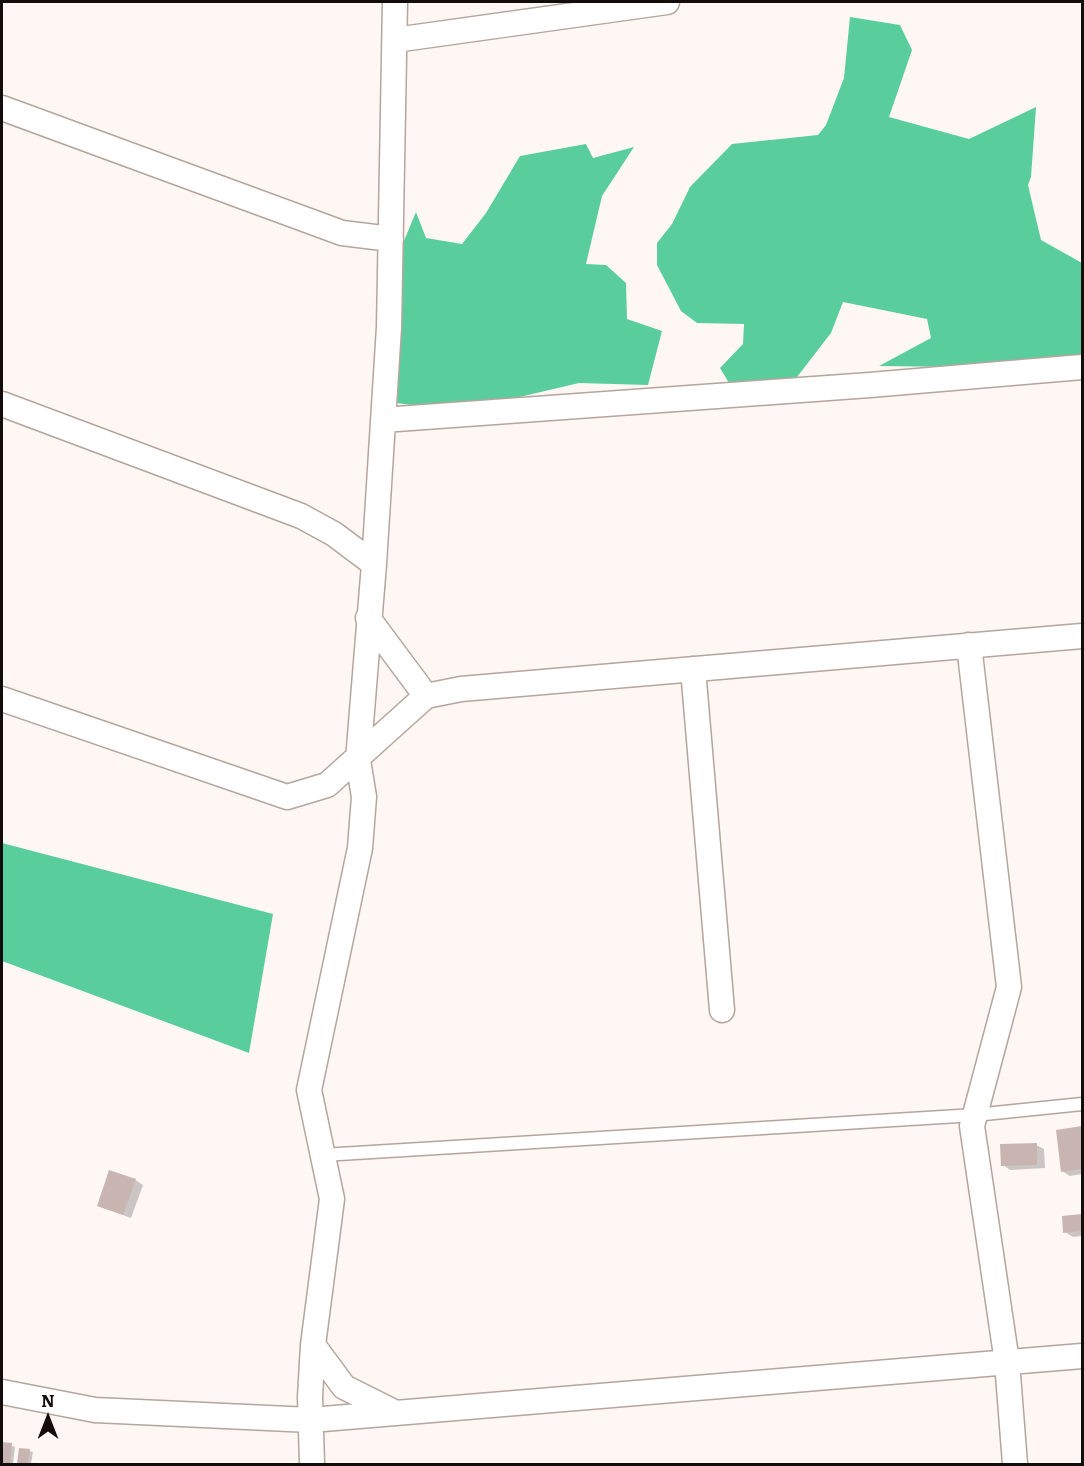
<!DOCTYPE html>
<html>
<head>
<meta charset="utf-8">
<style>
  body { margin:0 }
  #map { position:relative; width:1084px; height:1466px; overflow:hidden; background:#fef7f4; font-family:Literata,serif }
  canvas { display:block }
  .frame { position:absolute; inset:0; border:3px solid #120d0a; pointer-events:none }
  .north { position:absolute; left:18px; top:1388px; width:60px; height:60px; -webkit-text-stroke:4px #fff; paint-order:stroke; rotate:0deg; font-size:16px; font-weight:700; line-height:24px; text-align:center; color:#120d0a }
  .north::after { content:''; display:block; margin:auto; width:21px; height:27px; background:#120d0a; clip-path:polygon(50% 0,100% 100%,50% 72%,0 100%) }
</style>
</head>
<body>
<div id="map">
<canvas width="1084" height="1466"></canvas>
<div class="frame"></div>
<div class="north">N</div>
</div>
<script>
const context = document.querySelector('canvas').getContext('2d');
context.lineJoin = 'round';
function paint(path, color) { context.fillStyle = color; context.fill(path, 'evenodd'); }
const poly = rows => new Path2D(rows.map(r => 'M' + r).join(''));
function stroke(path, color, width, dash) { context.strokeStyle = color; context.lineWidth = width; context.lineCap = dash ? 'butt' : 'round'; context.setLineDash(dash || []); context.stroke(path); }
paint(poly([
  [850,17,900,25,912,50,889,117,969,139,1036,107,1031,177,1028,185,1041,240,1082,263,1082,360,957,367,879,366,931,338,927,319,843,302,831,333,797,377,732,388,720,368,743,344,744,324,697,323,681,311,657,265,657,243,672,224,690,187,732,144,818,135,826,125,844,78],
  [586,144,593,158,634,147,602,196,586,264,606,265,626,283,627,319,662,331,648,385,579,383,460,411,396,403,389,382,401,248,416,212,426,238,462,244,486,213,520,156],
  [2,843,273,914,249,1053,2,961]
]), '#5acd9d');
paint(poly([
  [1082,1128,1082,1174,1070,1176,1062,1171,1058,1131],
  [1036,1145,1044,1149,1045,1168,1010,1170,1003,1165],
  [135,1180,143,1185,131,1218,98,1206],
  [1082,1216,1082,1236,1073,1237,1065,1232,1063,1218],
  [2,1443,15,1447,13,1464,2,1464],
  [21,1449,33,1452,31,1464,19,1464]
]), '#0003');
paint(poly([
  [1082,1126,1082,1169,1061,1172,1056,1130],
  [1037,1143,1037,1165,1001,1166,1000,1144],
  [109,1170,136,1179,123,1215,97,1206],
  [1082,1214,1082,1231,1063,1233,1062,1216],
  [2,1442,12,1443,10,1464,2,1464],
  [19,1448,30,1449,28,1464,17,1464]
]), '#c8b5b1');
const lane = poly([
  [323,1155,975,1115,1082,1104]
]);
const street = poly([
  [395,40,667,2],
  [2,108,342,233,391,239],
  [2,404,301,516,334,534,374,564],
  [383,420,870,385,1082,367],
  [368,618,426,696],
  [969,645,1009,987,972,1126,1007,1362,1015,1464],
  [693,669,722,1010],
  [2,699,287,797,327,785,426,696,461,689,1082,636],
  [313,1345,344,1387,396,1413],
  [2,1392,95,1410,311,1420,1082,1356],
  [312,1464,310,1397,313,1345,332,1199,309,1090,360,848,364,797,358,760,374,564,389,327,395,2]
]);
stroke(lane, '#b5a59d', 15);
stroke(street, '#b5a59d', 27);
stroke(lane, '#fff', 12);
stroke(street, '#fff', 24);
</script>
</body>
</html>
